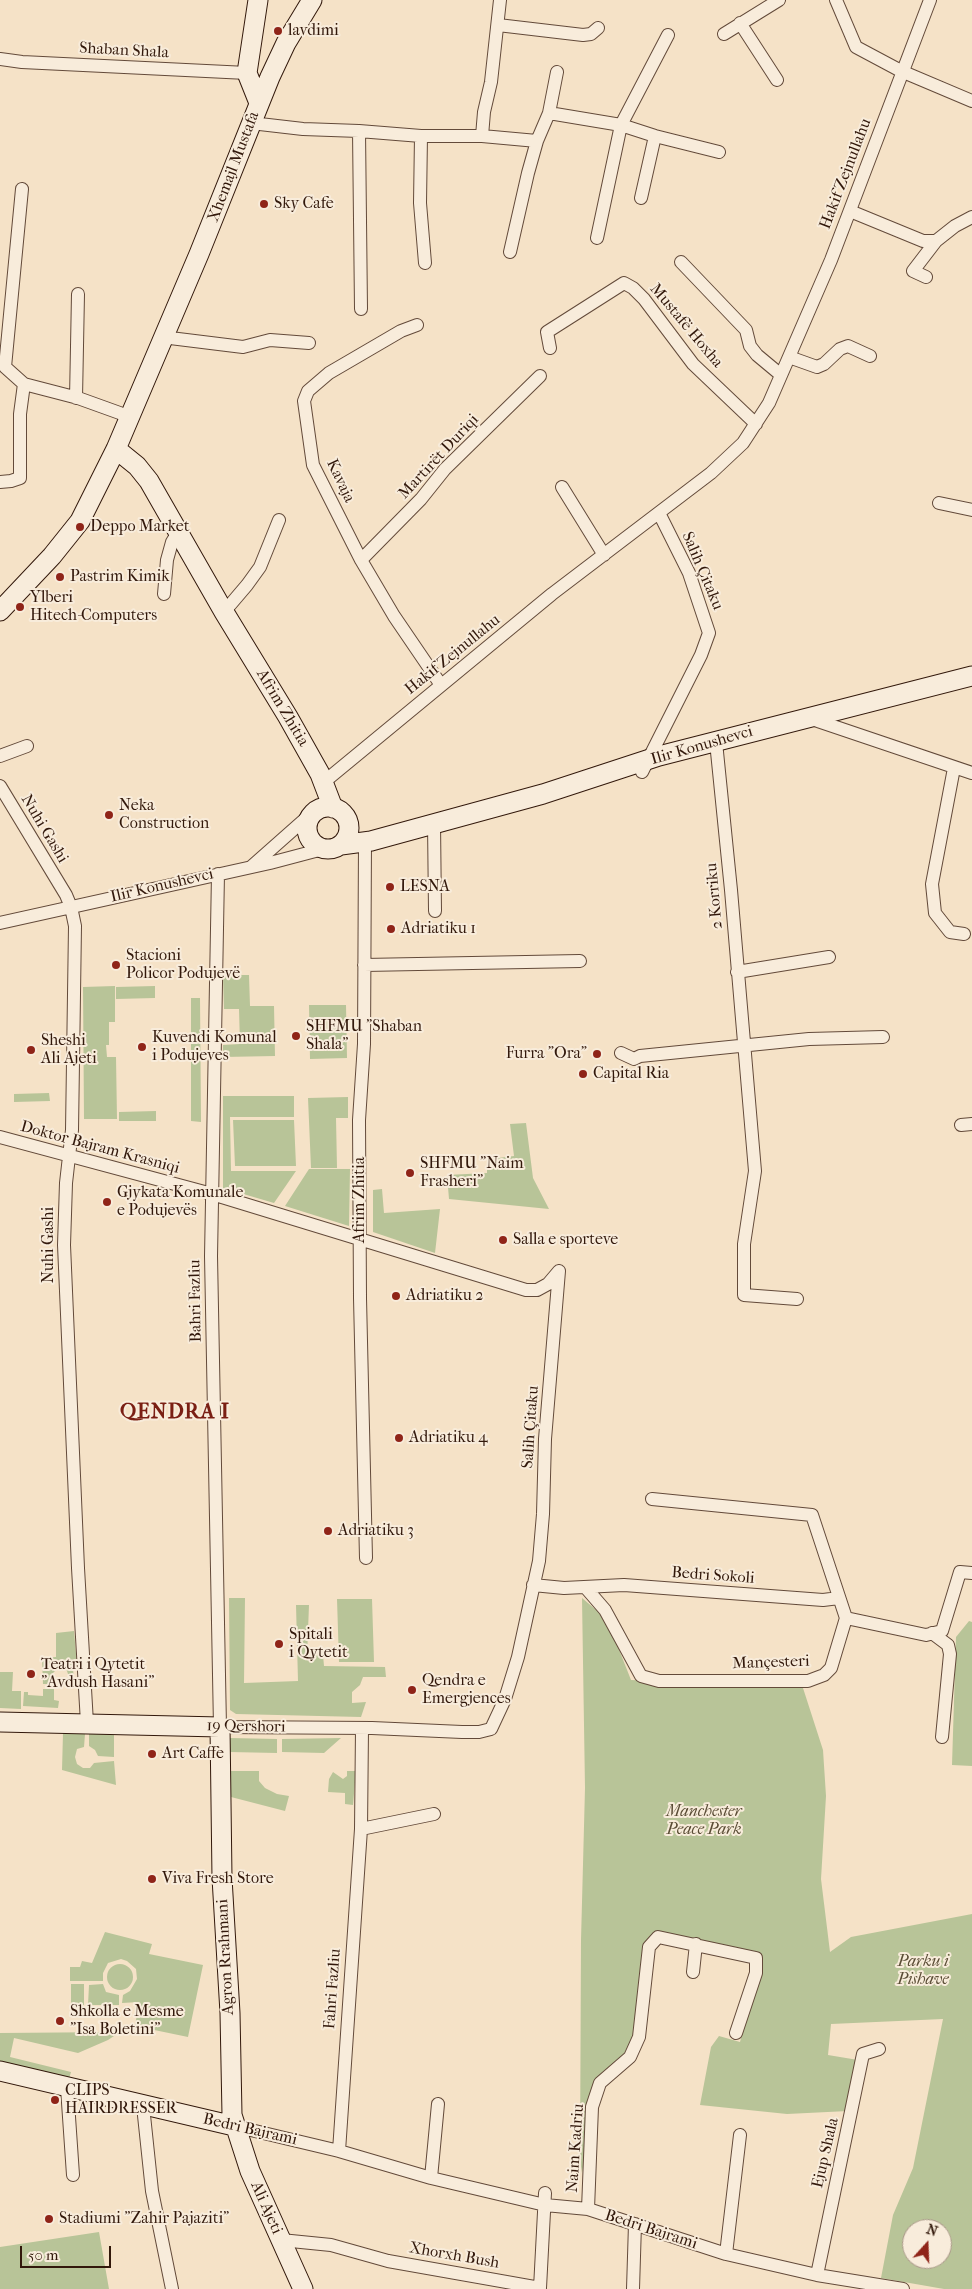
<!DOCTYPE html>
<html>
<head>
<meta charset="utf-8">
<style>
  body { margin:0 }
  #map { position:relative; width:972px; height:2289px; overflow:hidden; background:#f5e2c7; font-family:"IM FELL French Canon",serif }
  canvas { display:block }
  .north { position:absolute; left:902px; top:2219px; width:50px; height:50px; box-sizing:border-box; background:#f8ecdb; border:1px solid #a99788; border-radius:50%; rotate:20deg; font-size:14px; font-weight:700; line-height:20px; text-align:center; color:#32180b }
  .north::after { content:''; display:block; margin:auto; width:18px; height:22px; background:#8f2418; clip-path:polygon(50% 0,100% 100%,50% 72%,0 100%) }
  .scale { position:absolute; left:20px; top:2246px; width:91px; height:22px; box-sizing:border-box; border:2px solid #32180b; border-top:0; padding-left:6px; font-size:15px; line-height:18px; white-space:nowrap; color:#32180b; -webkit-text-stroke:4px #f8ecdb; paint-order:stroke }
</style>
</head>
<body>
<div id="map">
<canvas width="972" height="2289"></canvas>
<div class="north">N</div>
<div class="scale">50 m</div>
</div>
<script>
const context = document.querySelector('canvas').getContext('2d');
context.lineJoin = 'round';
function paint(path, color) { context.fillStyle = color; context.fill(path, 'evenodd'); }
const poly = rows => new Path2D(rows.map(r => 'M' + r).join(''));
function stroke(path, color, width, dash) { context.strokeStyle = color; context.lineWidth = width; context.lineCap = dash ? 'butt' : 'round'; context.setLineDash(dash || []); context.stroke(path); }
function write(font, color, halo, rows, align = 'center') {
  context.font = font + ' "IM FELL French Canon",serif'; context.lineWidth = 4; context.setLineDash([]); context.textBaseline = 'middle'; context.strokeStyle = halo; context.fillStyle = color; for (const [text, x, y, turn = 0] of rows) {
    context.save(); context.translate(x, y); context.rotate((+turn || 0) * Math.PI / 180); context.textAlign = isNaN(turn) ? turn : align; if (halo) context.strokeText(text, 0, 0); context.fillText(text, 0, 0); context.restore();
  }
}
paint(poly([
  [223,975,249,975,250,1006,274,1006,275,1056,223,1057,223,1045,240,1044,239,1009,224,1009],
  [115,986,115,1022,109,1022,109,1045,106,1045,107,1057,116,1057,117,1119,84,1119,83,987],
  [155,986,155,998,116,999,116,987],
  [191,998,200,998,201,1122,191,1121],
  [309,1005,346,1005,347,1058,310,1059],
  [49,1093,50,1101,14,1102,14,1094],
  [223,1096,294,1096,294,1117,230,1117,231,1171,296,1171,274,1203,223,1188],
  [348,1097,348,1118,336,1118,337,1168,311,1168,308,1098],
  [156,1111,156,1121,119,1121,119,1112],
  [233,1120,294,1120,296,1166,235,1166],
  [526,1123,533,1178,549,1209,449,1199,447,1175,487,1173,487,1168,499,1167,498,1158,514,1156,510,1124],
  [309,1169,350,1169,349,1226,285,1206],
  [382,1189,384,1213,440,1209,435,1253,373,1232,373,1190],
  [229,1598,245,1598,244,1683,298,1681,296,1605,309,1605,307,1656,323,1655,324,1666,385,1667,386,1677,363,1677,360,1685,352,1692,352,1703,366,1702,361,1717,236,1714,230,1710],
  [582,1598,607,1619,631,1680,803,1688,823,1750,826,1796,821,1879,830,1952,851,1937,972,1914,972,2289,944,2289,881,2278,893,2215,913,2168,943,2019,831,2024,828,2055,858,2060,848,2111,787,2114,700,2105,711,2047,719,2036,740,2042,762,1958,658,1934,635,2037,629,2051,598,2080,582,2173,580,2160,581,1940,585,1788],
  [912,2229,942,2229,942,2259,912,2259],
  [337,1599,372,1599,374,1662,339,1662],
  [969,1621,972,1622,972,1766,952,1765,956,1637],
  [74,1631,77,1665,73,1669,74,1680,70,1680,66,1668,59,1667,51,1675,51,1684,43,1684,42,1658,56,1657,56,1633],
  [0,1672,13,1672,12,1691,21,1691,21,1709,0,1708],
  [43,1689,54,1689,54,1700,59,1701,58,1708,23,1706,24,1692,28,1692,28,1695,43,1696],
  [63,1733,85,1734,84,1747,77,1749,75,1757,77,1764,83,1768,90,1768,94,1763,114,1761,116,1785,62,1770],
  [89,1734,114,1734,114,1757,98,1756,95,1750,89,1746],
  [230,1738,277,1739,277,1753,230,1752],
  [341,1738,324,1753,282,1752,282,1739],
  [231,1771,259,1771,259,1781,265,1788,277,1794,289,1796,285,1811,231,1797],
  [347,1771,356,1771,353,1805,345,1804,345,1793,328,1792,329,1779,333,1772,343,1779,347,1776],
  [105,1932,152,1944,149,1954,203,1965,188,2037,135,2026,139,2002,122,2003,123,1995,130,1991,137,1979,136,1969,127,1961,121,1959,108,1963,103,1973,103,1981,70,1981,70,1967,80,1967,82,1961,92,1963],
  '107 1977a13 13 0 1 1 26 0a13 13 0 1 1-26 0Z',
  [71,1984,84,1984,84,2005,71,2005],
  [103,1984,106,1992,119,1995,119,2005,88,2005,89,1985],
  [120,2032,108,2040,78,2053,14,2038,10,2057,71,2072,69,2079,0,2062,0,2033],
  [99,2232,109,2289,0,2289,0,2247]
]), '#b8c498');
const street = poly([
  [836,0,856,47,901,71,972,101],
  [740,23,777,80],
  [498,25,583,35,591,34,598,28],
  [724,34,779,0],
  [0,59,22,62,247,73],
  [549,113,621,125,655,136,719,152],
  [251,123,303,129,359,131,421,136,482,136,537,141],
  [359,131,361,309],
  [421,136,420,203,425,263],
  [482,136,484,112,491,82,500,0],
  [22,189,5,367,24,384,78,398,128,416],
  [641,198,655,136],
  [850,211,923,241,936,241],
  [597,238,621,125,668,35],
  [510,252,528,173,537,141,549,113,557,72],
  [681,262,746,330,750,346,757,355,781,375],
  [926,277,913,271,936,241,955,226,972,217],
  [417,325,401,331,329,373,308,391,304,401,313,465,361,560,394,616,441,685],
  [162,337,243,347,270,340,309,343],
  [550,348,547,332,624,283,633,288,644,299,693,364,756,424],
  [789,357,817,367,824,364,840,349,848,346,870,356],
  [76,398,78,294],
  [0,482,11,481,20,478,20,414,24,384],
  [562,487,604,555],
  [939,503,972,510],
  [361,560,421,499,445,469,540,376],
  [164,594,167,560,172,542,178,532],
  [224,612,247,585,260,567,279,520],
  [809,718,972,773],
  [716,742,731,890,755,1171,744,1244,744,1295,797,1299],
  [0,756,27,746],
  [954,768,932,884,935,913,950,932,964,934],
  [642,772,701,655,709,633,689,573,659,513],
  [322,779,330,777,552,594,711,473,743,443,769,403,831,260,930,0],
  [0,786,66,895,71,907,75,926,72,1130,66,1183,64,1245,78,1568,87,1723],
  [434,823,435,911],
  [365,841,364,1044,359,1120,360,1298,366,1558],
  [251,867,312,813],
  [218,874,211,1256,220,1727,372,1728,462,1732,479,1732,491,1729,505,1699,518,1657,539,1561,543,1514,545,1439,559,1271],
  [0,923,270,863,323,849],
  [364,965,580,961],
  [737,972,829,957],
  [621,1053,634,1059,640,1056,809,1039,883,1037],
  [961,1125,972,1124],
  [0,1137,212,1194,526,1290,537,1290,548,1284,559,1271],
  [652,1499,812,1515,846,1618],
  [533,1585,564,1588,624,1585,823,1600,839,1598],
  [586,1588,605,1610,641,1676,659,1681,808,1681,824,1675,831,1668,846,1618],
  [846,1618,926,1635,942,1631,960,1572,972,1573],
  [932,1633,948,1645,950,1654,942,1737],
  [361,1829,434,1814],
  [693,1972,696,1944],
  [67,2088,73,2175],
  [143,2106,152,2191,172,2289],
  [234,2126,339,2151,431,2178,545,2205,588,2209,726,2254,817,2275,903,2289],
  [339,2151,361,1829,362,1729],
  [431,2178,438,2104],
  [588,2209,592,2107,600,2083,630,2057,639,2037,649,1947,658,1937,756,1958,756,1973,736,2033],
  [281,2240,331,2245,388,2261,540,2288,545,2193],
  [726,2254,740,2135],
  [817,2275,863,2054,879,2049],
  [633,2289,635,2224]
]);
const secondary = poly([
  [258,0,247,73,259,103],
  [116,449,137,466,149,481,224,612,288,717,320,774,333,808],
  [0,611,52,556,80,521,116,449,199,254,270,77,286,43,312,0],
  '307 828a21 21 0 1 1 42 0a21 21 0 1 1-42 0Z',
  [341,845,371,841,543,794,659,756,972,676],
  [0,1722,220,1727,222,1878,230,2013,232,2115,250,2171,303,2289],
  [0,2071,234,2126]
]);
stroke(street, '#634a3a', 14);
stroke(secondary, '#32180b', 21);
stroke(street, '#f8ecdb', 12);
stroke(secondary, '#f8ecdb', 19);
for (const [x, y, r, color] of [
  [278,31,5,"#8f2418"],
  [264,204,5,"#8f2418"],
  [80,527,5,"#8f2418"],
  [60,577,5,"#8f2418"],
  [20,607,5,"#8f2418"],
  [109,815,5,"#8f2418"],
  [390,887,5,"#8f2418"],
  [391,929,5,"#8f2418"],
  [116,965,5,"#8f2418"],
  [296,1036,5,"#8f2418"],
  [142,1047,5,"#8f2418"],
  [31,1050,5,"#8f2418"],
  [597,1054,5,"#8f2418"],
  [583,1074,5,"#8f2418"],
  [410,1173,5,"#8f2418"],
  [107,1202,5,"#8f2418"],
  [503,1240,5,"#8f2418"],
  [396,1296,5,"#8f2418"],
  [399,1438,5,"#8f2418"],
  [328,1531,5,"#8f2418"],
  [279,1644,5,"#8f2418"],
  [31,1674,5,"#8f2418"],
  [412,1690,5,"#8f2418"],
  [152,1754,5,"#8f2418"],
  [152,1879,5,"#8f2418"],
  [60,2021,5,"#8f2418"],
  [55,2100,5,"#8f2418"],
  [49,2219,5,"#8f2418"]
]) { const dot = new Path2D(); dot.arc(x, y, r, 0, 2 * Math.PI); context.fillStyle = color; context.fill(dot); stroke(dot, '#f8ecdb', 2); }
write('16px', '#32180b', '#f8ecdb', [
  ["lavdimi",288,31],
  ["Sky Cafe",274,204],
  ["Deppo Market",90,527],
  ["Pastrim Kimik",70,577],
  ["Ylberi",30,598],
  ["Hitech-Computers",30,616],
  ["Neka",119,806],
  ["Construction",119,824],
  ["LESNA",400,887],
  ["Adriatiku 1",401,929],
  ["Stacioni",126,956],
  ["Policor Podujevë",126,974],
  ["SHFMU \"Shaban",306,1027],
  ["Shala\"",306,1045],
  ["Kuvendi Komunal",152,1038],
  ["i Podujeves",152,1056],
  ["Sheshi",41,1041],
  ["Ali Ajeti",41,1059],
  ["Furra \"Ora\"",587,1054,"right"],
  ["Capital Ria",593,1074],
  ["SHFMU \"Naim",420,1164],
  ["Frasheri\"",420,1182],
  ["Gjykata Komunale",117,1193],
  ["e Podujevës",117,1211],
  ["Salla e sporteve",513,1240],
  ["Adriatiku 2",406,1296],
  ["Adriatiku 4",409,1438],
  ["Adriatiku 3",338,1531],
  ["Spitali",289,1635],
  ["i Qytetit",289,1653],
  ["Teatri i Qytetit",41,1665],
  ["\"Avdush Hasani\"",41,1683],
  ["Qendra e",422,1681],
  ["Emergjences",422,1699],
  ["Art Caffe",162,1754],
  ["Viva Fresh Store",162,1879],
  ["Shkolla e Mesme",70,2012],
  ["\"Isa Boletini\"",70,2030],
  ["CLIPS",65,2091],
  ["HAIRDRESSER",65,2109],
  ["Stadiumi \"Zahir Pajaziti\"",59,2219]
], 'left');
write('16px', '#32180b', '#f8ecdb', [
  ["Shaban Shala",124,51,3],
  ["Xhemajl Mustafa",234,167,-69],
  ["Hakif Zejnullahu",846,174,-69],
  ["Mustafë Hoxha",686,326,50],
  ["Martirët Duriqi",439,457,-47],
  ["Kavaja",340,481,65],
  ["Salih Çitaku",702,571,67],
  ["Hakif Zejnullahu",453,655,-39],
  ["Afrim Zhitia",282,708,59],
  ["Ilir Konushevci",702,746,-16],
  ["Nuhi Gashi",44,829,59],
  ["Ilir Konushevci",162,886,-13],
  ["2 Korriku",715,896,-95],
  ["Doktor Bajram Krasniqi",100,1148,15],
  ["Afrim Zhitia",360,1200,-90],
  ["Nuhi Gashi",49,1245,-90],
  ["Bahri Fazliu",196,1301,-91],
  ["Salih Çitaku",531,1427,-86],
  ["Bedri Sokoli",713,1576,4],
  ["Mançesteri",771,1663,-2],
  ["19 Qershori",246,1727,1],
  ["Agron Rrahmani",226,1957,-93],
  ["Fahri Fazliu",333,1989,-86],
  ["Bedri Bajrami",250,2130,13],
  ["Naim Kadriu",576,2148,-86],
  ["Ejup Shala",826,2153,-77],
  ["Ali Ajeti",266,2208,66],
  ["Bedri Bajrami",651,2230,18],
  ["Xhorxh Bush",454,2256,10]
]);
write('italic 16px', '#5a4c35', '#f8ecdb', [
  ["Manchester",704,1812],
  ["Peace Park",704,1830],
  ["Parku i",923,1962],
  ["Pishave",923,1980]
]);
context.letterSpacing = '1px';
write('bold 21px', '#7a1f14', '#f8ecdb', [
  ["QENDRA I",175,1413]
]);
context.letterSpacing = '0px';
</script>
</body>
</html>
